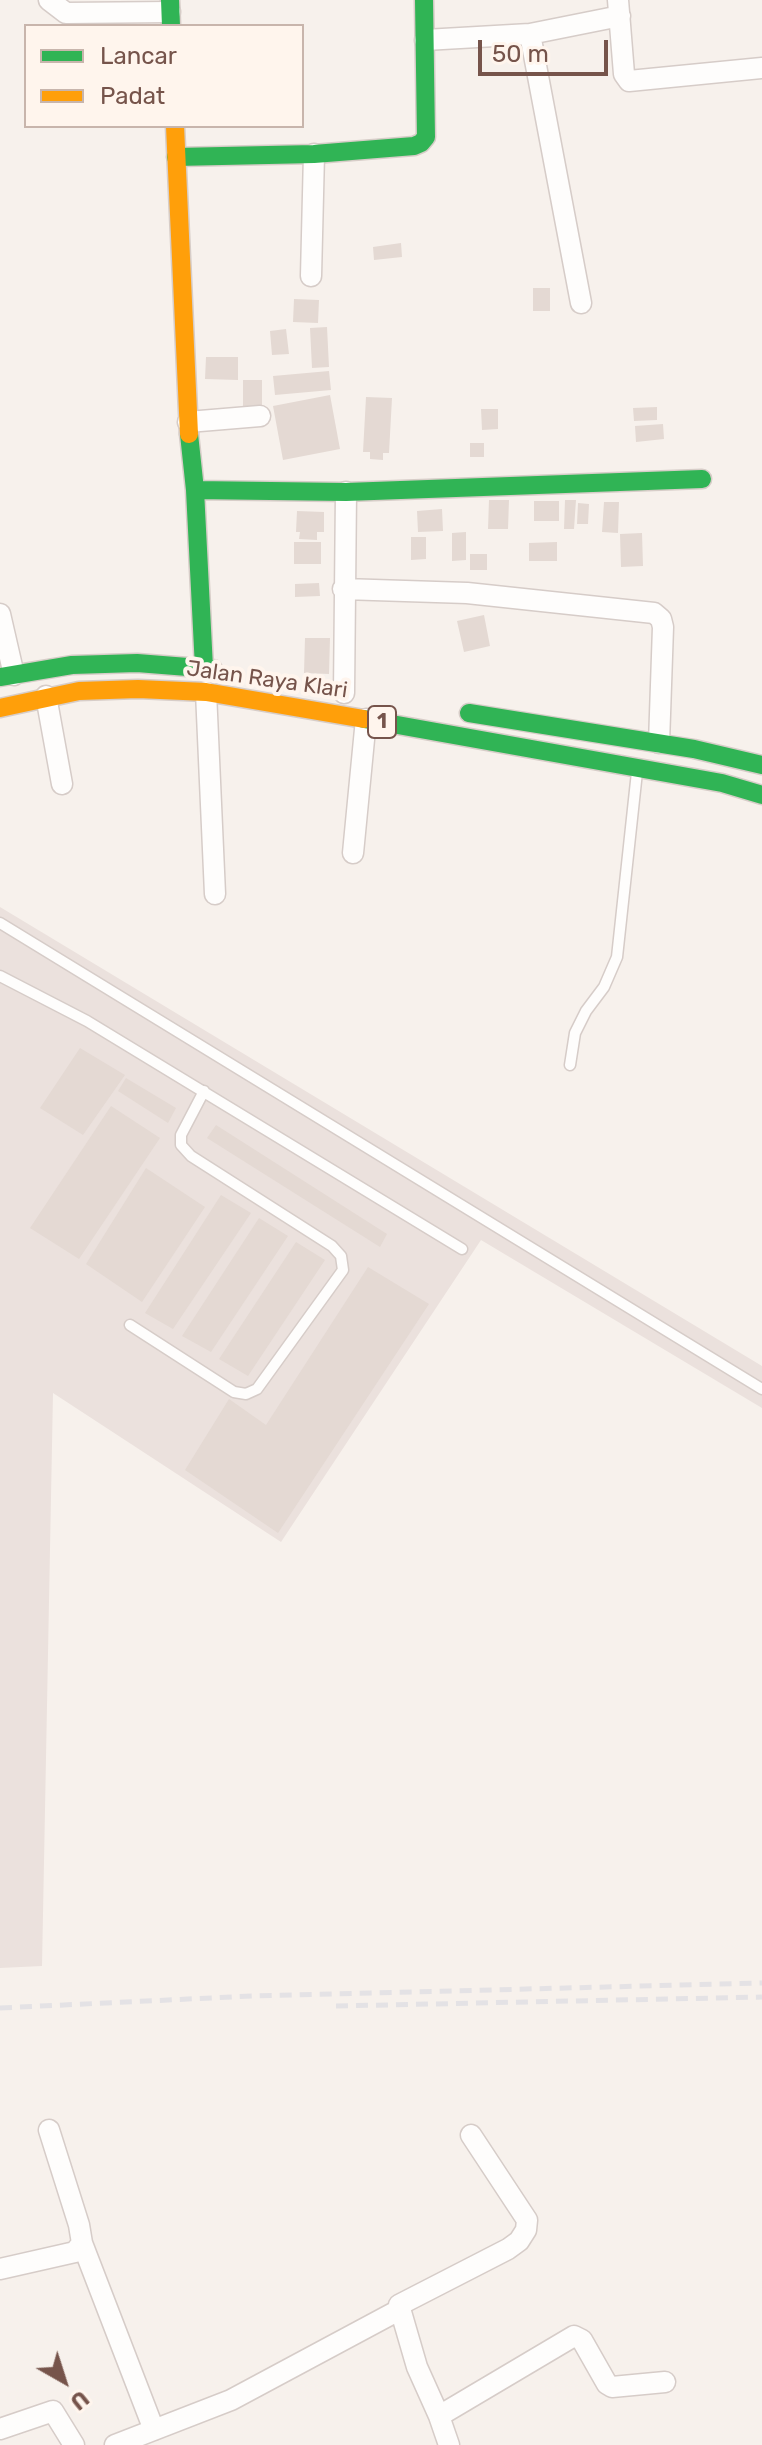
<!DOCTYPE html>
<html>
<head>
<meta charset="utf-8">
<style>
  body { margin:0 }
  #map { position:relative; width:762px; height:2445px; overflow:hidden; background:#f7f1ec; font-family:Rubik,sans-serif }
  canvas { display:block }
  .legend { position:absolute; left:24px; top:24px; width:280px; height:104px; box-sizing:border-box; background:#fff5ed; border:2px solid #c8b5ac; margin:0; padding:10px 14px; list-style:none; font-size:24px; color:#76544b }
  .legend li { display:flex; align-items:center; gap:16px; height:40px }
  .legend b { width:40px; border:2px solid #c8b5ac }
  .north { position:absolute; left:24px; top:2341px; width:80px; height:80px; -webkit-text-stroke:6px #fff5ed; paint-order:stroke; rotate:141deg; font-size:22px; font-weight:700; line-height:32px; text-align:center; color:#76544b }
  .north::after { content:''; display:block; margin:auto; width:28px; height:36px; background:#76544b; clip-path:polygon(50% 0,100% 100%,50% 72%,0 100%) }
  .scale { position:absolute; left:478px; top:40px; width:130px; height:36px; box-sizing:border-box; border:4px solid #76544b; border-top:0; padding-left:10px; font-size:24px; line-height:28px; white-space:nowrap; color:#76544b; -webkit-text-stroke:6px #fff5ed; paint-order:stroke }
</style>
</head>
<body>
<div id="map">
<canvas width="762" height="2445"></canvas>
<ul class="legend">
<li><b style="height:10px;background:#30b455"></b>Lancar</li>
<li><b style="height:10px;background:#ff9f0a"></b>Padat</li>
</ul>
<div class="north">U</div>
<div class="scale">50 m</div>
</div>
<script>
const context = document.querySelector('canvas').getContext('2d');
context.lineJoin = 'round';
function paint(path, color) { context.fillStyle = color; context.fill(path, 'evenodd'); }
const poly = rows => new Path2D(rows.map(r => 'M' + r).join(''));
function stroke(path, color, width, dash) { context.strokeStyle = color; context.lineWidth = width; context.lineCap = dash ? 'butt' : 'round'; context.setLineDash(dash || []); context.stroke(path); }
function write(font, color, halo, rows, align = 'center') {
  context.font = font + ' Rubik,sans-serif'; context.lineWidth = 8; context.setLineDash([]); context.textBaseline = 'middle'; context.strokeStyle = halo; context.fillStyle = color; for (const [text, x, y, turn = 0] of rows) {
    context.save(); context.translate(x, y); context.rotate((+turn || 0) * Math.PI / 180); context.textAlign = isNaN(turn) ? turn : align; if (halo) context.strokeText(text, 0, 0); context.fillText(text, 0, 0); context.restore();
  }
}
paint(poly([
  [0,907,762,1366,762,1408,481,1240,281,1542,53,1393,42,1966,0,1968]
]), '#ebe1dd');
paint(poly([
  [401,243,402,257,374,260,373,247],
  [533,288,550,288,550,311,533,311],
  [294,299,319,300,318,323,293,322],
  [327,327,329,367,312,368,310,328],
  [286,329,289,354,272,355,270,331],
  [206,357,238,357,238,380,205,379],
  [329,371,331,390,275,395,273,376],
  [243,380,262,380,262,411,243,411],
  [330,395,340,449,283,460,273,406],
  [366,397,392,398,389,453,383,453,383,460,370,459,370,452,363,452],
  [657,407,657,420,634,421,633,408],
  [481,409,498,409,498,429,482,430],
  [663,424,664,439,636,442,635,426],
  [470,443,484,443,484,457,470,457],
  [489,500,509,500,508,529,488,529],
  [565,500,576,500,574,529,564,529],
  [534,501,559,501,559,521,534,521],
  [604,502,619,502,618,533,602,532],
  [578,503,589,504,588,524,577,524],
  [442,509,443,531,418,532,417,511],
  [297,511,324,512,324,532,317,532,317,540,299,539,300,532,296,532],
  [466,532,466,560,452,561,452,533],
  [642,533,643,566,621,567,620,534],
  [411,537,426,537,426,559,411,560],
  [294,542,321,542,321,564,294,564],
  [557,542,557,561,529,561,529,543],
  [470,554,487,554,487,570,470,570],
  [319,583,320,596,295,597,295,584],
  [484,615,490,646,464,652,457,621],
  [305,638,330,638,329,674,304,673],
  [80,1048,125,1075,83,1135,40,1108],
  [126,1078,176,1108,168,1123,118,1091],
  [111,1106,160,1138,79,1259,30,1228],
  [216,1125,387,1234,380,1247,207,1138],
  [146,1168,205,1207,142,1302,86,1264],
  [221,1195,251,1213,173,1329,145,1313],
  [259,1218,288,1236,211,1352,182,1336],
  [296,1242,325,1260,248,1376,219,1359],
  [368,1267,429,1304,278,1533,185,1470,229,1399,266,1425]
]), '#e4d9d3');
const lane = poly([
  [0,923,762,1389],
  [0,976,87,1021,462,1249],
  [570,1065,575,1033,586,1011,604,987,617,957,637,772],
  [130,1325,234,1392,246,1394,257,1389,343,1270,341,1256,332,1246,191,1156,181,1145,181,1135,204,1091]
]);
const street = poly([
  [49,0,66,13,170,12],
  [618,0,624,74,629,81,762,68],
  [530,34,581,303],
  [425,40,530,34,620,16],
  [311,276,314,154],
  [188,422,260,416],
  [343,589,467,593,654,613,661,619,663,627,659,743],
  [0,614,14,675],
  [206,692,215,894],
  [344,693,346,492],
  [46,696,62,784],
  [353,853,366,719],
  [49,2130,79,2225,82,2243,154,2430],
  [0,2269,75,2252,82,2243],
  [439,2416,417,2367,399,2305,508,2249,519,2241,526,2230,527,2220,471,2135],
  [0,2429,53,2411,74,2445],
  [115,2445,231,2400,399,2310],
  [449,2445,439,2416,574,2336,582,2340,607,2384,612,2387,665,2382]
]);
const fast = poly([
  [170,0,171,26],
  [176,157,314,154,414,146,421,143,426,137,424,0],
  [189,434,195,490,204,668],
  [195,490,346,492,702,479],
  [0,677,72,665,137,663,213,669],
  [469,713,694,749,762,765],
  [364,719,722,783,762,795]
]);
const slow = poly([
  [175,126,189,434],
  [0,708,79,691,138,689,206,692,364,719]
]);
stroke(lane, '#d6ccc8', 13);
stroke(street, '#d6ccc8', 23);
stroke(fast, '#d7cdc8', 21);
stroke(slow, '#d7cdc8', 21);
stroke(lane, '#fefdfc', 10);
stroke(street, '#fefdfc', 20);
stroke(fast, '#30b455', 18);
stroke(slow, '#ff9f0a', 18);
stroke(poly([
  [336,2006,762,1997],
  [0,2008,252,1996,762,1983]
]), '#e4e2e5', 5, [12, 8]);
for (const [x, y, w] of [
  [382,722,28]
]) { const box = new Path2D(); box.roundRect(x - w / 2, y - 16, w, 32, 6); context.fillStyle = '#fff5ed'; context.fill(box); stroke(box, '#76544b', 2); }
write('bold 20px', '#76544b', null, [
  ["1",382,722]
]);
write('22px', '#76544b', '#fff5ed', [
  ["Jalan Raya Klari",267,680,8]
]);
</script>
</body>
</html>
